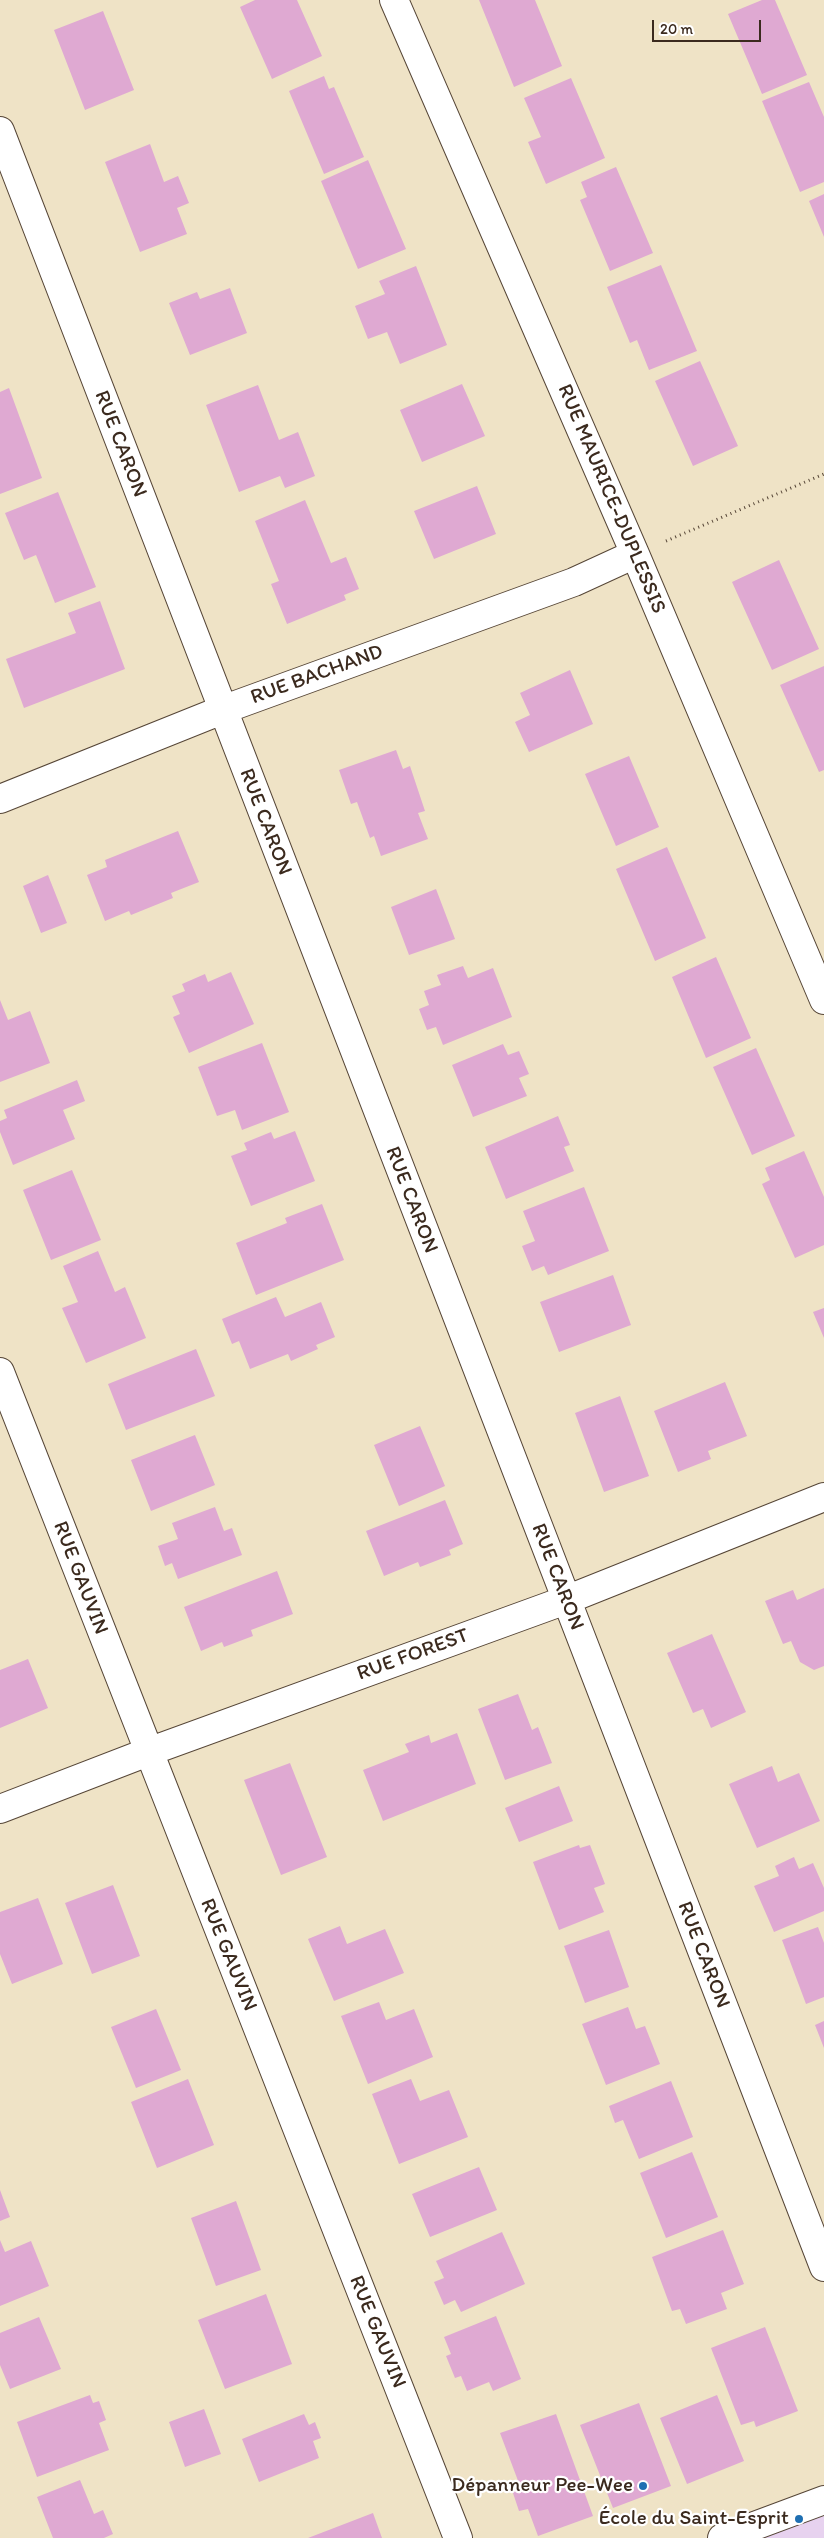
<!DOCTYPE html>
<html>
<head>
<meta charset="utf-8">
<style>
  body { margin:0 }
  #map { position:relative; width:824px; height:2538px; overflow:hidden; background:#efe3c6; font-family:Itim,sans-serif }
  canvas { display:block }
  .scale { position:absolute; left:652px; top:20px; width:109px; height:22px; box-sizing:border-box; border:2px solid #3b2a1e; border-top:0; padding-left:6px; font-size:15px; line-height:18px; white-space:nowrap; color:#3b2a1e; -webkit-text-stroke:4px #fff; paint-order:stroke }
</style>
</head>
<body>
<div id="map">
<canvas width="824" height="2538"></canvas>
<div class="scale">20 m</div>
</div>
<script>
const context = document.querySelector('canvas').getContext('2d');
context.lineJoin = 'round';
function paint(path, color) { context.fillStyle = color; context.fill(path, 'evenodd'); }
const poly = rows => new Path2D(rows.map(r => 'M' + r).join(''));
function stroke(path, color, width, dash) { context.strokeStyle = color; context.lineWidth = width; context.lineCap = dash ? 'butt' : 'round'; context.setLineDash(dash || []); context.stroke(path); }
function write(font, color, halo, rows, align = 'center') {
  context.font = font + ' Itim,sans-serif'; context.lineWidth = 4.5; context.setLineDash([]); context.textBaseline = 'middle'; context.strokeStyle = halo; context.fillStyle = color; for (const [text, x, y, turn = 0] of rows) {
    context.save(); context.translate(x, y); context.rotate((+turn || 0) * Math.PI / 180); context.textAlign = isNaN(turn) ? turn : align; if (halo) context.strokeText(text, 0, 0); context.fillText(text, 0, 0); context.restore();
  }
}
paint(poly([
  [824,2500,824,2538,722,2538]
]), '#e7d2ef');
paint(poly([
  [255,0,297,0,322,56,272,79,240,7],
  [479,0,535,0,562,66,514,87],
  [762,0,775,0,807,75,762,94,728,14],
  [103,11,134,90,85,110,54,30],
  [324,76,329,89,334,87,364,157,324,174,289,91],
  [571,78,605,158,546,184,528,142,541,137,524,98],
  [809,82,824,117,824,182,800,192,762,101],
  [150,144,164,182,178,176,189,203,177,208,187,234,140,252,105,162],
  [368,160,406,249,358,269,321,181],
  [616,167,653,253,610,271,580,200,587,197,581,182],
  [824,194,824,237,809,201],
  [661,265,697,351,649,370,637,340,630,343,607,287],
  [416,266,447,345,400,364,387,332,368,339,355,306,385,294,379,281],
  [230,288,247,333,190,355,169,303,197,292,200,299],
  [700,361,738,446,693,466,655,381],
  [462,384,485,436,422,462,400,410],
  [258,385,279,440,298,432,315,476,285,488,280,476,239,492,206,405],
  [9,388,42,478,0,494,0,392],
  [477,486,496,534,434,559,414,511],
  [58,492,96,587,55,603,36,555,24,560,5,513],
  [305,500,331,563,346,557,359,589,344,595,346,600,287,624,271,584,279,581,255,521],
  [779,560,819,649,772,670,732,582],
  [100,601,125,669,24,708,6,659,76,633,68,613],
  [824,666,824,770,819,772,780,685],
  [570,670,593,724,529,752,515,722,530,715,520,693],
  [396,750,403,769,410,766,425,811,418,813,428,839,381,856,374,836,370,838,357,802,351,804,339,770],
  [629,756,659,827,616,846,585,774],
  [178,831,199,882,171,893,173,898,131,915,129,911,105,921,87,875,107,867,105,860],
  [667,847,706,938,655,961,616,869],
  [48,875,67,923,41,933,23,886],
  [436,889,455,939,409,955,391,907],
  [716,957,751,1038,706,1058,672,977],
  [463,966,468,978,493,968,512,1017,443,1045,436,1027,427,1030,419,1009,429,1005,424,991,441,985,437,975],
  [231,972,254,1024,189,1053,173,1017,180,1014,172,996,185,991,182,984,205,974,208,982],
  [0,1000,8,1020,30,1011,50,1063,0,1082],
  [262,1043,289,1112,242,1130,235,1110,217,1116,198,1067],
  [503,1044,508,1055,519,1051,529,1074,519,1078,527,1096,473,1117,452,1065],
  [756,1048,795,1136,752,1155,713,1067],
  [77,1080,85,1101,63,1110,75,1139,13,1165,0,1132,0,1121,7,1118,4,1110],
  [558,1116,570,1145,564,1147,574,1171,506,1199,485,1147],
  [295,1131,315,1181,251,1206,231,1156,247,1150,244,1143,271,1132,274,1139],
  [804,1151,824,1197,824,1245,795,1258,762,1184,770,1180,765,1168],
  [72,1170,101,1240,51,1260,23,1190],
  [584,1187,609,1251,548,1275,544,1266,532,1271,522,1246,535,1241,523,1211],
  [322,1204,344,1260,256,1295,236,1243,287,1223,285,1218],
  [98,1251,115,1292,125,1287,146,1338,86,1363,62,1308,78,1302,63,1266],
  [613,1275,631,1325,559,1352,540,1302],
  [276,1297,285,1317,321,1302,335,1337,316,1345,318,1349,291,1361,288,1354,250,1369,239,1341,232,1344,222,1319],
  [824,1308,824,1338,813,1312],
  [196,1349,215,1396,126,1430,108,1384],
  [725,1382,747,1436,708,1451,711,1459,678,1472,654,1411],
  [620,1396,649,1476,604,1492,575,1413],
  [420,1426,445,1486,399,1506,374,1445],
  [195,1435,215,1485,151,1511,131,1460],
  [445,1500,463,1544,449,1550,451,1555,420,1567,418,1562,384,1576,366,1531],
  [215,1507,224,1531,232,1528,242,1555,178,1579,172,1563,165,1566,158,1546,178,1539,172,1523],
  [277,1571,293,1614,251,1630,253,1636,224,1647,222,1642,201,1651,184,1607],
  [824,1588,824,1666,814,1670,800,1662,791,1641,783,1644,765,1601,793,1590,797,1600],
  [712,1634,746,1712,711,1728,703,1709,693,1713,667,1653],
  [28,1659,48,1708,0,1728,0,1670],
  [518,1694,532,1730,538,1727,552,1763,505,1780,478,1709],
  [457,1733,476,1784,383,1821,363,1770,409,1752,405,1744,429,1735,431,1743],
  [290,1763,327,1857,281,1875,244,1780],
  [772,1766,778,1782,799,1773,820,1821,757,1848,729,1784],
  [559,1786,573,1821,519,1842,505,1808],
  [579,1845,580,1848,590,1845,605,1884,594,1888,604,1912,559,1930,533,1862],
  [794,1857,799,1869,813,1863,824,1888,824,1911,774,1932,754,1886,779,1876,775,1866],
  [113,1885,140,1956,92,1974,65,1903],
  [38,1898,63,1964,12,1984,0,1954,0,1912],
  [340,1926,347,1944,385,1929,404,1973,334,2001,308,1939],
  [818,1927,824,1943,824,1997,806,2004,782,1940],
  [609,1930,629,1987,585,2003,564,1946],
  [379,2002,386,2020,414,2009,433,2057,368,2084,341,2016],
  [628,2007,636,2029,645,2026,660,2064,606,2085,582,2024],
  [156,2009,181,2070,136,2088,111,2027],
  [824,2021,824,2048,815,2025],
  [188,2079,214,2145,157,2168,131,2102],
  [411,2079,420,2101,449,2090,468,2137,399,2164,372,2094],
  [671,2081,693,2137,639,2159,623,2120,615,2123,609,2106],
  [692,2152,718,2217,666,2238,640,2173],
  [479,2167,497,2210,430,2237,412,2194],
  [0,2190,10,2217,0,2221],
  [236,2201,261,2270,216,2286,191,2218],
  [723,2230,744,2284,721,2293,727,2309,686,2324,680,2309,672,2311,652,2257],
  [502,2232,525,2284,461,2312,455,2300,444,2305,434,2282,444,2278,436,2261],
  [0,2240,5,2252,31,2241,49,2286,0,2306],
  [266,2294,292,2364,225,2389,198,2320],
  [496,2316,521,2379,493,2391,489,2382,467,2391,461,2376,455,2378,446,2356,451,2354,444,2337],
  [39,2317,61,2369,10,2389,0,2365,0,2333],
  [765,2327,798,2411,756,2427,754,2421,741,2425,711,2348],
  [90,2395,93,2403,99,2401,106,2420,99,2423,109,2450,37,2477,17,2422],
  [717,2395,744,2461,687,2484,660,2418],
  [639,2403,671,2486,613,2508,580,2425],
  [204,2409,221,2454,185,2467,169,2422],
  [304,2414,309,2425,315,2422,321,2438,313,2441,319,2458,259,2482,242,2439],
  [556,2414,593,2516,538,2536,528,2509,519,2511,512,2490,520,2486,500,2433],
  [80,2480,94,2514,103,2510,113,2534,104,2538,53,2538,37,2497],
  [373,2513,382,2538,308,2538]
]), '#dfa9d2');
const minor = poly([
  [394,0,635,554,824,1000],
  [0,131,824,2267],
  [0,799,222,710,574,582,635,554],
  [0,1372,458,2538],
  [0,1809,148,1752,566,1600,824,1497],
  [722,2538,824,2500]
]);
stroke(minor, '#564637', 30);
stroke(poly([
  [666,541,824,474]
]), '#564637', 3, [1, 4]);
stroke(minor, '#fff', 28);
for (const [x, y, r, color] of [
  [643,2486,5,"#1f6fb2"],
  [799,2519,5,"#1f6fb2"]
]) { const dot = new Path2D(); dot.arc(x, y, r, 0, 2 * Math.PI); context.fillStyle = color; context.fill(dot); stroke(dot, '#fff', 2); }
write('21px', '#3b2a1e', '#fff', [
  ["RUE CARON",120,444,69],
  ["RUE MAURICE-DUPLESSIS",611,499,67],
  ["RUE BACHAND",317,675,-20],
  ["RUE CARON",265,822,69],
  ["RUE CARON",411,1200,69],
  ["RUE CARON",557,1577,69],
  ["RUE GAUVIN",80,1578,69],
  ["RUE FOREST",413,1655,-20],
  ["RUE GAUVIN",228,1955,68],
  ["RUE CARON",703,1955,69],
  ["RUE GAUVIN",377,2332,68]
]);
write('21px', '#3b2a1e', '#fff', [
  ["Dépanneur Pee-Wee",633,2486],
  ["École du Saint-Esprit",789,2519]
], 'right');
</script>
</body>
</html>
